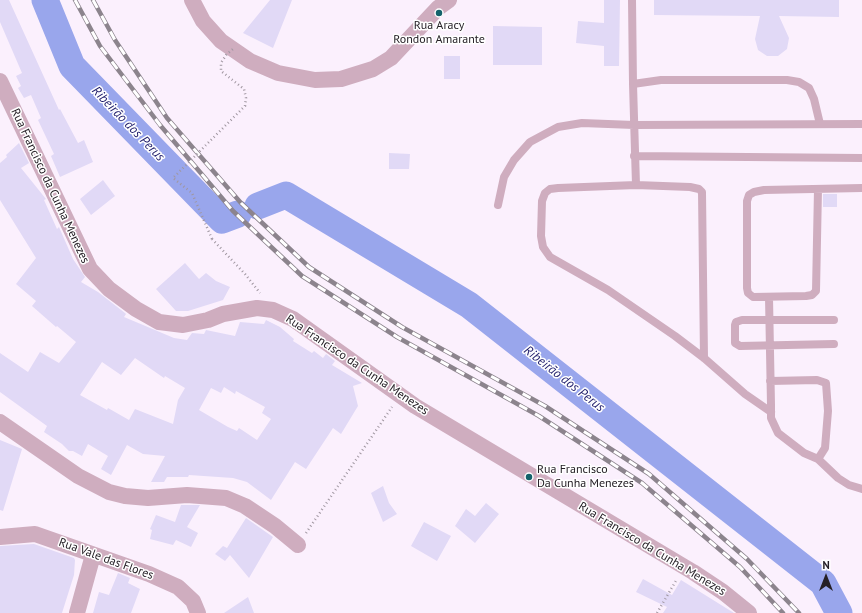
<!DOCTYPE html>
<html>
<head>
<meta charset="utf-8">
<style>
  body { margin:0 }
  #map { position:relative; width:862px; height:613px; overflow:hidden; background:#fbf0fd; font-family:"PT Sans",sans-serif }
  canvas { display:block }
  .north { position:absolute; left:806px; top:557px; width:40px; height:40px; -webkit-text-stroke:3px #fff; paint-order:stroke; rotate:0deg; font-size:11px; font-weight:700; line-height:16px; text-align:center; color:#252026 }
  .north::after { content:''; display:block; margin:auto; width:14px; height:18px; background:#252026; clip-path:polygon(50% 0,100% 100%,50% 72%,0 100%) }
</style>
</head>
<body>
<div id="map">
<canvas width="862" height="613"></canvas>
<div class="north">N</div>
</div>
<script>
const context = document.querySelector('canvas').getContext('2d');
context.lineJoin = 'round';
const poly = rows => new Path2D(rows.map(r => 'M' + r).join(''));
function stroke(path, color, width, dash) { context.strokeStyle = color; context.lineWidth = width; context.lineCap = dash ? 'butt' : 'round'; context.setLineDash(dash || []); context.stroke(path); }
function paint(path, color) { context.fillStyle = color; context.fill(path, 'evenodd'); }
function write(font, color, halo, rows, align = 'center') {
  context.font = font + ' "PT Sans",sans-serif'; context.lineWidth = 3; context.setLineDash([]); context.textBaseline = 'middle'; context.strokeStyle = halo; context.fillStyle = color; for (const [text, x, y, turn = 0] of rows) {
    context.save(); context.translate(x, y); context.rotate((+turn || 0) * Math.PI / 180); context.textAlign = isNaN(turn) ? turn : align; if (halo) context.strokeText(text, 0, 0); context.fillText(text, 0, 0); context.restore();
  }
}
stroke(poly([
  [45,0,72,66,222,220,238,214],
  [258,206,286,195,469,305,823,583,839,613]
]), '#99a6ec', 27);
paint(poly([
  [0,0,9,0,59,110,60,109,78,143,84,140,93,162,60,177,51,156,54,154,38,120,41,118,31,95,24,98,18,88,21,86,16,76,22,73,0,22],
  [270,0,292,0,273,48,243,33],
  [604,0,620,0,619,66,604,66,604,46,576,43,578,21,604,23],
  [654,0,839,0,839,17,779,16,789,38,787,49,778,56,767,56,758,50,755,39,760,16,654,15],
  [493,26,542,27,542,65,493,65],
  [444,56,460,56,460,79,444,79],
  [19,143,29,163,21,168,46,199,44,200,57,229,59,227,73,259,85,277,81,282,98,292,125,313,126,314,124,317,174,338,187,340,192,333,204,334,206,330,235,336,240,322,264,324,266,320,280,327,294,339,293,341,312,353,314,351,323,358,326,354,335,361,332,365,362,383,353,386,358,406,341,434,333,428,306,469,295,462,271,500,247,482,233,478,189,475,188,477,167,477,164,482,151,482,165,456,143,454,127,445,111,475,101,469,108,456,88,444,82,456,73,451,69,451,62,444,44,432,47,426,0,392,0,353,28,372,40,352,59,363,76,342,57,326,56,327,32,306,36,301,16,284,36,258,0,200,0,163,7,157,6,155],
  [135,358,164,378,165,376,185,388,178,400,173,424,135,409,129,420,108,408,107,410,80,395,102,362,121,375],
  [224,387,235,394,236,391,265,407,262,413,271,419,257,440,239,428,237,431,228,427,199,410,211,388,221,393],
  [389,153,410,154,409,169,389,169],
  [103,180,115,196,91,215,80,199],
  [823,194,837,194,837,207,823,207],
  [185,263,199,279,206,273,216,281,230,287,223,300,188,311,176,311,156,289],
  [0,440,22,449,3,511,0,510],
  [383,486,389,503,397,514,383,522,371,493],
  [486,503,499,514,475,543,455,526,466,509,475,516],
  [181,505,200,505,187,527,198,533,191,547,176,540,173,545,150,539,152,530,150,529,156,515,175,522],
  [246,518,273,537,249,578,230,555,225,561,215,554,223,546,227,548],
  [424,522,451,536,437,561,411,546],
  [34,544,74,558,75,560,74,575,62,613,0,613,0,546],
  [118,573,130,578,128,583,140,589,131,613,93,613,99,592,109,595],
  [643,579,672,595,681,580,734,613,663,613,667,607,636,592],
  [248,597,254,613,224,613]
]), '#e1d9f6');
stroke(poly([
  [212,239,245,274,260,293],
  [306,533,392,407],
  [657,613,677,579]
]), '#a097a1', 2.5, [1, 3]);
stroke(poly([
  [632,0,633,84],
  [634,156,862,158],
  [636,185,633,84,661,80,787,80,799,82,809,88,814,99,820,124],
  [818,189,816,291,812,295,806,296,753,297,748,293,747,288,747,201,749,195,754,192,764,190,862,188],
  [498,205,504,177,514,160,530,142,558,127,582,123,634,125,862,124],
  [769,297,771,405,771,418,778,433,804,453,818,459,825,448,828,411,826,383,817,380,770,381],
  [834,320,742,320,736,322,735,325,735,343,740,346,834,344],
  [704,358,702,192,699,189,690,187,636,185,558,188,550,189,545,193,542,201,541,236,543,247,550,257,608,290,675,336,704,358,745,394,771,412],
  [818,459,838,478,849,485,862,489]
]), '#cfadbf', 8);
stroke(poly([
  [192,0,203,21,221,41,250,61,278,73,315,80,341,79,373,69,391,58,438,8,449,0],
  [0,81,90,269,109,289,136,309,159,322,183,325,208,320,223,314,257,308,273,310,293,319,415,406,693,572,723,592,749,613],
  [0,422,78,476,109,492,125,496,148,498,187,495,226,498,245,506,275,526,298,545],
  [0,537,35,534,149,574,178,587,193,601,198,613],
  [77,613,93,555]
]), '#cfadbf', 16);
const rail = poly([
  [75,0,100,46,160,125,233,211,302,276,397,337,539,416,642,483,740,567,783,613],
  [93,0,115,40,167,118,241,203,309,267,402,327,545,406,649,474,747,559,799,613]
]);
stroke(rail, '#8c848d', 4.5);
stroke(rail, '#fff', 3, [9]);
stroke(poly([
  [212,239,192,193,173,178,245,106,246,98,244,89,221,71,221,63,226,55,233,49]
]), '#a097a1', 2.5, [1, 3]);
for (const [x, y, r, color] of [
  [439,13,4,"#13626b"],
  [529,477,4,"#13626b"]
]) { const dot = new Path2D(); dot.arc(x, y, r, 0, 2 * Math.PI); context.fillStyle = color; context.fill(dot); stroke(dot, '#fff', 1.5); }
write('12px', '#252026', '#fff', [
  ["Rua Aracy",439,26],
  ["Rondon Amarante",439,40],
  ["Rua Francisco",537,470,"left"],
  ["Da Cunha Menezes",537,484,"left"]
]);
write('12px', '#252026', '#fff', [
  ["Rua Francisco da Cunha Menezes",50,186,65],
  ["Rua Francisco da Cunha Menezes",357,365,34],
  ["Rua Francisco da Cunha Menezes",652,549,31],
  ["Rua Vale das Flores",106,559,20]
]);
write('italic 13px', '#1e1c6b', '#fff', [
  ["Ribeirão dos Perus",128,124,46],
  ["Ribeirão dos Perus",564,379,38]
]);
</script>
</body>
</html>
